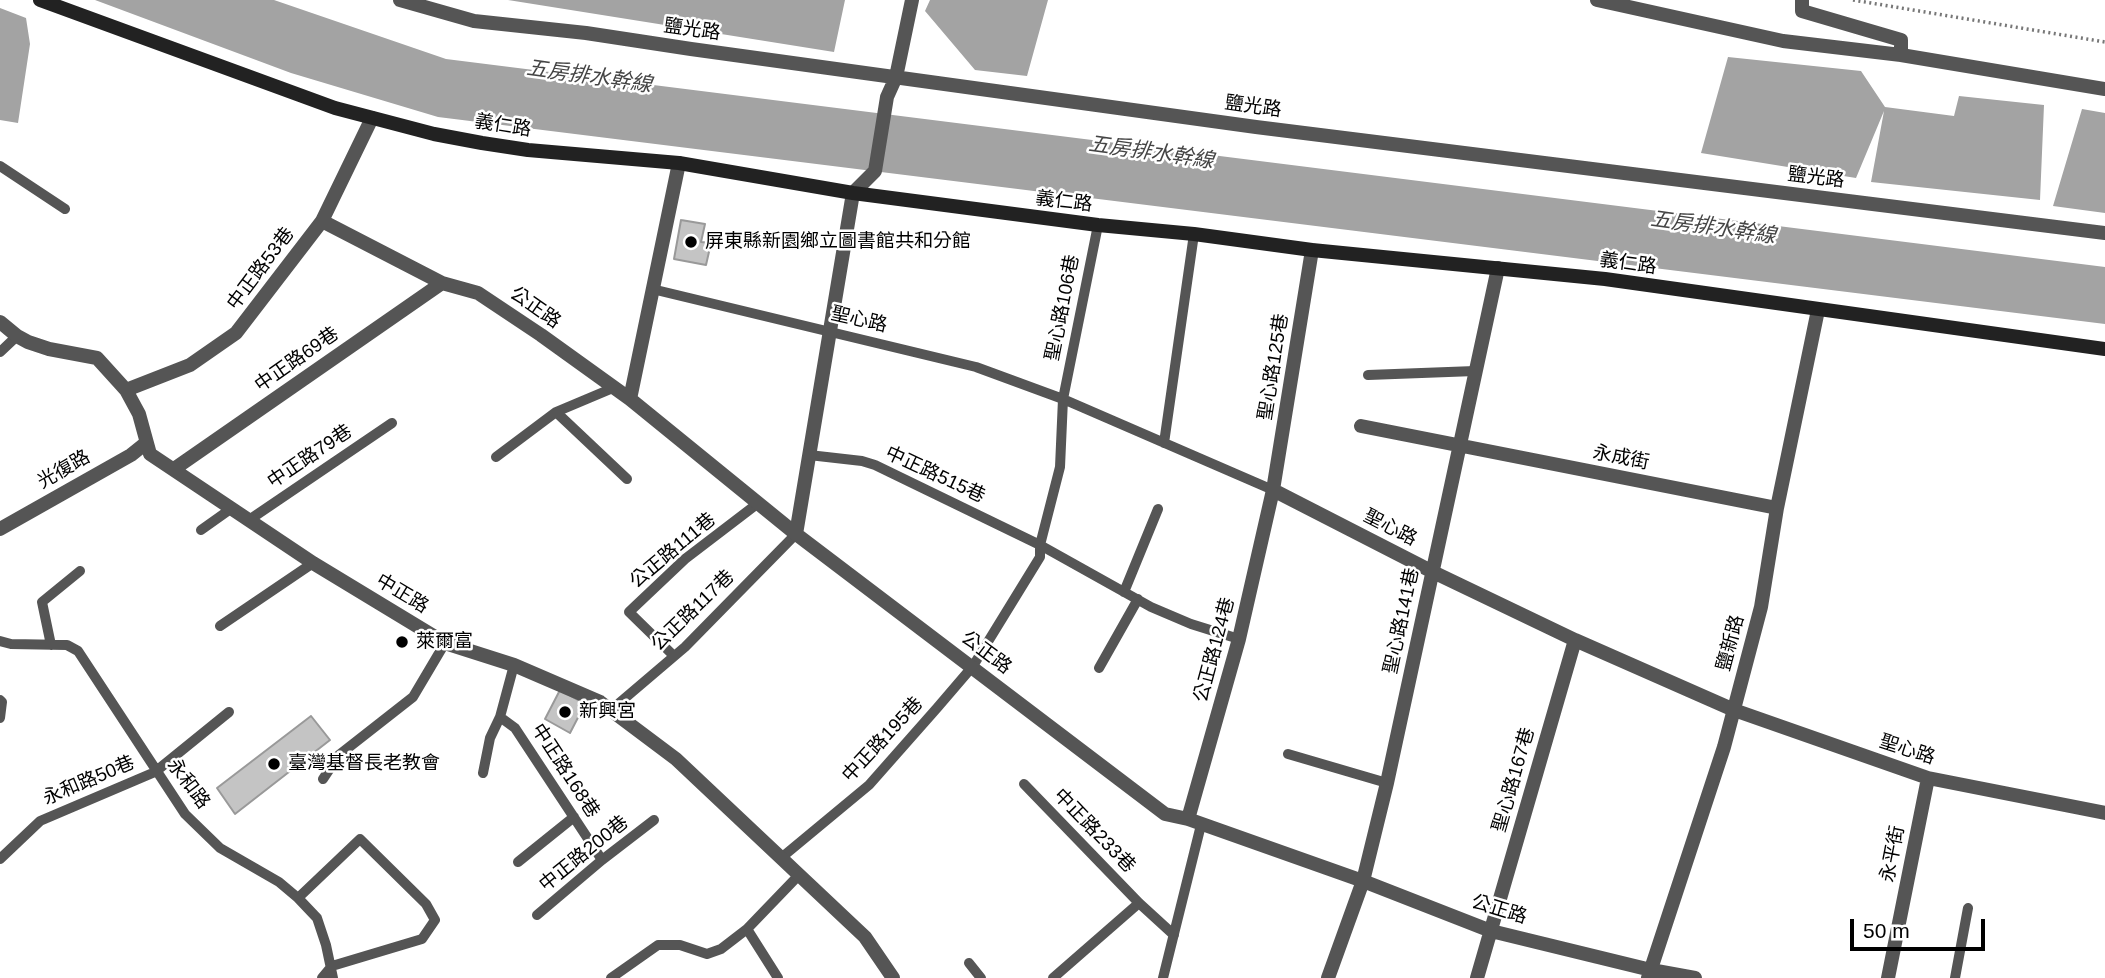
<!DOCTYPE html>
<html>
<head>
<meta charset="utf-8">
<style>
  body { margin:0 }
  #map { position:relative; width:2105px; height:978px; overflow:hidden; background:#fff; font-family:Arial,sans-serif }
  canvas { display:block }
  .scale { position:absolute; left:1850px; top:919px; width:135px; height:32px; box-sizing:border-box; border:4px solid #000; border-top:0; padding-left:9px; font-size:21px; line-height:24px; white-space:nowrap; color:#000; -webkit-text-stroke:5px #fff; paint-order:stroke }
</style>
</head>
<body>
<div id="map">
<canvas width="2105" height="978"></canvas>
<div class="scale">50 m</div>
</div>
<script>
const context = document.querySelector('canvas').getContext('2d');
context.lineJoin = 'round';
function paint(path, color) { context.fillStyle = color; context.fill(path, 'evenodd'); }
const poly = rows => new Path2D(rows.map(r => 'M' + r).join(''));
function stroke(path, color, width, dash) { context.strokeStyle = color; context.lineWidth = width; context.lineCap = dash ? 'butt' : 'round'; context.setLineDash(dash || []); context.stroke(path); }
function write(font, color, halo, rows, align = 'center') {
  context.font = font + ' Arial,"Noto Sans TC",sans-serif'; context.lineWidth = 5; context.setLineDash([]); context.textBaseline = 'middle'; context.strokeStyle = halo; context.fillStyle = color; for (const [text, x, y, turn = 0] of rows) {
    context.save(); context.translate(x, y); context.rotate((+turn || 0) * Math.PI / 180); context.textAlign = isNaN(turn) ? turn : align; if (halo) context.strokeText(text, 0, 0); context.fillText(text, 0, 0); context.restore();
  }
}
paint(poly([
  [95,0,274,0,446,59,2105,267,2105,324,438,117,291,73],
  [508,0,845,0,834,52],
  [930,0,1048,0,1027,76,975,70,925,11],
  [0,8,26,18,30,44,18,123,0,120],
  [1728,57,1861,71,1885,107,1954,116,1959,96,2044,105,2040,200,1871,182,1884,111,1856,178,1701,153],
  [2082,109,2105,113,2105,213,2053,206]
]), '#a3a3a3');
const building = poly([
  [681,220,705,224,701,242,711,243,706,265,674,259,681,220],
  [560,690,585,704,570,733,545,719,560,690],
  [311,716,330,740,235,814,217,788,311,716]
]);
paint(building, '#c4c4c4');
stroke(building, '#999', 2);
stroke(poly([
  [1853,0,2105,42]
]), '#777', 3.5, [2, 3.5]);
stroke(poly([
  [0,166,65,209],
  [652,289,976,367,1063,399,1273,490],
  [0,352,17,336],
  [1368,375,1475,371],
  [556,412,627,479],
  [1164,443,1194,234],
  [809,455,862,461,875,465,1040,545,1151,607,1191,624,1239,639],
  [496,457,556,412,613,388],
  [249,520,392,423],
  [201,530,232,508],
  [1124,592,1158,509],
  [220,626,313,563],
  [0,641,11,644,67,645,78,651,185,814,220,848,279,882,298,898,317,918,326,945,333,978],
  [51,645,42,602,80,571],
  [674,656,629,612,685,559,757,504],
  [514,665,500,717,515,728,602,860],
  [1099,668,1138,599],
  [0,700,2,702,0,718],
  [611,710,685,647,796,534],
  [1288,754,1387,783],
  [483,773,490,738,500,717],
  [323,779,339,755,413,697,445,643],
  [1024,784,1139,903,1174,935],
  [781,858,869,785,937,708,973,666,1040,557,1040,545,1060,467,1063,399,1098,225],
  [0,859,40,821,155,772,229,712],
  [518,862,574,817],
  [298,898,360,839,426,904,435,920,422,939,332,966,322,978],
  [537,915,602,860,654,820],
  [747,929,778,978],
  [969,963,981,978],
  [611,978,658,945,680,945,707,954,721,949,747,929,798,876],
  [1053,978,1139,903],
  [1163,978,1201,825],
  [1955,978,1968,908]
]), '#555', 10);
stroke(poly([
  [400,0,474,21,586,33,691,49,1256,127,2105,233],
  [1597,0,1783,41,1901,55,2105,89],
  [1802,0,1802,11,1901,40,1901,55],
  [322,221,442,283,478,293,541,335,630,399,796,534,1165,814,1188,819,1363,881,1491,931,1651,970,1695,978],
  [0,322,17,336,28,342,49,349,97,358,126,390,139,414,150,454,313,563,445,643,514,665,600,702,676,759,865,937,893,978],
  [126,390,190,365,236,333,322,221,372,118],
  [630,399,679,163],
  [1361,426,1777,508],
  [174,469,442,283],
  [1273,490,1433,572,1575,640,1734,710,1928,778,2105,813],
  [0,529,131,455,146,443],
  [796,534,853,193,875,171,887,97,896,77,912,0],
  [1188,819,1239,639,1273,490,1312,250],
  [1328,978,1363,881,1387,783,1498,268],
  [1477,978,1575,640],
  [1648,978,1724,747,1761,607,1777,508,1818,310],
  [1888,978,1928,778]
]), '#555', 14);
stroke(poly([
  [40,0,335,108,434,134,482,143,528,150,679,163,853,193,1098,225,1194,234,1312,250,1605,279,2105,349]
]), '#222', 14);
for (const [x, y, r, color] of [
  [691,242,7,"#000"],
  [402,642,7,"#000"],
  [565,712,7,"#000"],
  [274,764,7,"#000"]
]) { const dot = new Path2D(); dot.arc(x, y, r, 0, 2 * Math.PI); context.fillStyle = color; context.fill(dot); stroke(dot, '#fff', 2.5); }
write('19px', '#000', '#fff', [
  ["鹽光路",692,30,8],
  ["鹽光路",1253,107,8],
  ["義仁路",503,126,9],
  ["鹽光路",1816,178,7],
  ["義仁路",1064,202,7],
  ["義仁路",1628,264,8],
  ["中正路53巷",261,269,-53],
  ["公正路",535,308,35],
  ["聖心路106巷",1063,308,-79],
  ["聖心路",859,320,13],
  ["中正路69巷",297,360,-35],
  ["聖心路125巷",1274,367,-81],
  ["中正路79巷",310,457,-34],
  ["永成街",1621,458,11],
  ["光復路",64,470,-30],
  ["中正路515巷",935,475,25],
  ["聖心路",1390,528,27],
  ["公正路111巷",673,551,-40],
  ["中正路",402,594,31],
  ["公正路117巷",693,611,-44],
  ["聖心路141巷",1402,621,-78],
  ["鹽新路",1731,643,-75],
  ["公正路124巷",1215,650,-75],
  ["公正路",986,653,37],
  ["中正路195巷",883,740,-47],
  ["聖心路",1907,750,18],
  ["中正路168巷",565,771,57],
  ["聖心路167巷",1514,780,-74],
  ["永和路50巷",89,781,-23],
  ["永和路",188,784,53],
  ["中正路233巷",1094,831,46],
  ["中正路200巷",584,854,-39],
  ["永平街",1893,854,-79],
  ["公正路",1499,910,17]
]);
write('19px', '#000', '#fff', [
  ["屏東縣新園鄉立圖書館共和分館",705,242],
  ["萊爾富",416,642],
  ["新興宮",579,712],
  ["臺灣基督長老教會",288,764]
], 'left');
write('italic 21px', '#444', '#fff', [
  ["五房排水幹線",589,77,8],
  ["五房排水幹線",1151,153,8],
  ["五房排水幹線",1713,228,8]
]);
</script>
</body>
</html>
